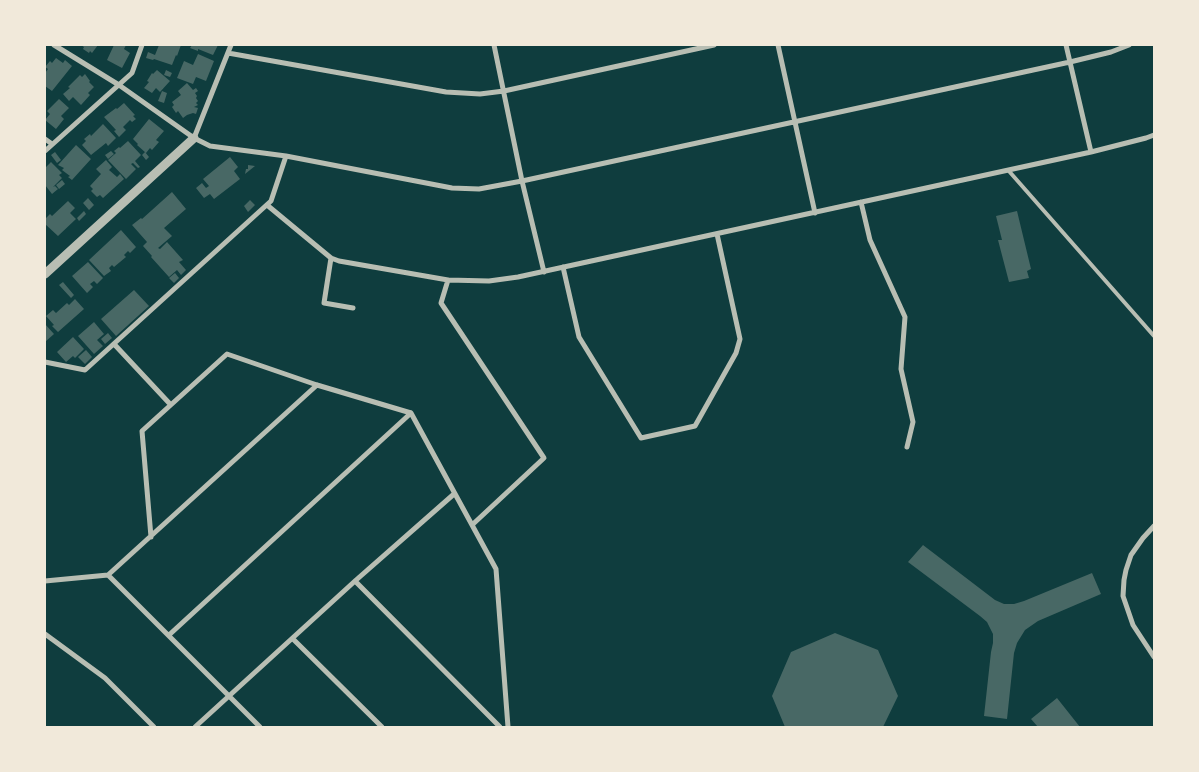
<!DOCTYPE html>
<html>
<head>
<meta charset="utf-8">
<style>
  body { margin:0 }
  #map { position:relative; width:1199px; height:772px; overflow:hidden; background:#0f3d3e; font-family:"Fira Sans Condensed",sans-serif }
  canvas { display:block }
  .frame { position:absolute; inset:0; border:46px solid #f1e9da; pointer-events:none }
</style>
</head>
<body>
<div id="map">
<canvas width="1199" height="772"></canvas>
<div class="frame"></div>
</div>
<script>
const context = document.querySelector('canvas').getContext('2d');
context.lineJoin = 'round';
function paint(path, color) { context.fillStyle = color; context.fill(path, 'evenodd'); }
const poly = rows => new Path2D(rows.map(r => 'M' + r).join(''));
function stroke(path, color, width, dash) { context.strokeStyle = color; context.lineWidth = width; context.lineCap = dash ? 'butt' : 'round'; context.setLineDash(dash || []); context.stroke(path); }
paint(poly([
  [81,45,98,45,92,53,90,51,89,53,83,49,84,47],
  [114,45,126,45,124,49,130,53,122,68,107,60],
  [159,45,181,45,177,56,176,55,172,65,154,59,153,60,146,58,148,52,155,55],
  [192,45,218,45,213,55,198,49,198,51,190,48],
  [198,54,214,61,206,81,196,77,193,84,177,78,184,61,193,65],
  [56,58,63,63,65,60,72,66,52,91,45,86,45,73,48,69,45,67,50,61,52,63],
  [157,70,170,81,160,92,156,88,152,93,144,88,149,82,147,81,152,73,153,74],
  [166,70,172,73,170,77,164,75],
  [85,74,90,81,89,82,94,87,88,93,90,95,81,105,73,97,69,101,63,94,70,88,68,87,80,75,82,77],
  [187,83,193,90,196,88,198,91,195,93,197,96,196,98,198,101,196,103,198,105,194,107,198,108,196,114,193,113,187,115,183,118,178,111,176,113,172,107,174,105,172,102,181,95,178,91],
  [162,91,167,93,164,103,158,101],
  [59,99,69,108,61,116,64,119,56,129,45,120,50,114,47,111],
  [124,103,135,115,133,116,136,119,132,122,130,120,123,127,126,130,119,137,114,131,116,130,104,117,116,108,117,109],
  [149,119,164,131,156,140,159,142,152,150,150,148,146,153,137,145,138,144,133,139],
  [103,124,116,138,108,146,106,143,91,155,82,145,86,141,84,139,90,134,91,136],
  [128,141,141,155,135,161,140,167,138,168,133,163,131,164,136,169,126,179,108,160,116,153,114,151,119,147,120,148],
  [76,145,91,159,72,180,68,177,70,176,62,170,64,168,58,165],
  [111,151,114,154,108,159,105,155],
  [55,152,61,160,57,163,51,155],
  [145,152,149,157,146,160,142,155],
  [230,157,238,167,234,171,240,179,214,199,210,194,204,198,196,188,202,183,206,188,209,186,203,179],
  [106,160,112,167,109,170,117,177,120,174,124,179,103,198,100,195,97,197,91,191,93,189,90,186,101,174,96,169],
  [51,162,62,173,59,175,62,178,53,187,55,186,58,189,52,194,45,185,45,168],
  [248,165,255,166,245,174,246,169,248,169],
  [62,180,65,184,59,189,56,185],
  [172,192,186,209,164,228,172,236,158,248,160,249,167,242,183,260,179,262,186,270,181,275,177,270,169,277,151,257,152,256,143,246,147,242,132,225,141,218,142,219],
  [88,198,94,205,89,210,83,203],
  [250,200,255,205,248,212,244,206],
  [68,201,75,208,70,213,76,219,58,236,45,224,45,219,50,214,52,216],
  [84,211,86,214,79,221,77,218],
  [1017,211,1031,269,1027,271,1029,278,1009,282,998,240,1002,240,996,216],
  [121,230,136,247,130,253,128,251,124,255,126,257,114,267,112,265,109,268,111,271,104,276,89,260],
  [88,262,103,278,97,284,94,281,90,284,93,287,87,293,72,276],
  [175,273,179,278,174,283,169,278],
  [63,282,74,295,71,298,59,285],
  [134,290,149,306,116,336,101,319],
  [75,299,84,309,58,332,52,326,54,325,46,316,53,310,56,313,67,303,69,305],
  [94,322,104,334,97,340,103,346,94,354,78,336],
  [45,324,54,334,45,342],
  [108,333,112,338,105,344,101,339],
  [73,337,84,349,75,358,73,356,66,362,57,352],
  [86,350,92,357,85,364,78,357],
  [923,545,995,600,1004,604,1014,604,1024,601,1092,573,1101,594,1038,621,1025,630,1017,643,1014,653,1007,719,984,716,991,652,993,643,993,634,987,622,980,616,908,562],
  [835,633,878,650,898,696,883,727,785,727,772,696,791,652],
  [1057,698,1080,727,1038,727,1031,719]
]), '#486865');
stroke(poly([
  [1008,170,1154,336]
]), '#b8beb3', 4);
stroke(poly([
  [54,45,119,85,194,138,210,146,286,156,452,188,479,189,522,181,1070,62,1111,52,1129,45],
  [494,45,522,181,544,272],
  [778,45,815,213],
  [1066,45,1091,152],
  [228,53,446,92,480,94,504,91,714,45],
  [194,138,231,45],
  [45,139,52,144],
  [45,151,132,73,142,45],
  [861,202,870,240,905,317,901,369,913,422,907,447],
  [267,205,331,258,339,261,448,280,489,281,518,277,1091,152,1146,138,1154,135],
  [331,258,324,303,353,308],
  [563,267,579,337,641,438,695,426,736,353,740,339,717,234],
  [448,280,441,303,544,458,472,525],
  [114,344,170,404],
  [45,362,85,370,271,201,286,156],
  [1154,526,1143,538,1131,555,1126,570,1124,580,1123,596,1133,625,1154,657],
  [151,537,142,431,227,354,317,385,411,413,496,569,508,727],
  [108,575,260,727],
  [45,581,108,575,317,385],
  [355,581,500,727],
  [45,634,105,678,154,727],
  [169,635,411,413],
  [293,639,382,727],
  [195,727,355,581,454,494]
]), '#b8beb3', 5);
stroke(poly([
  [45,274,194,138]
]), '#b8beb3', 9);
</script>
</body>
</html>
